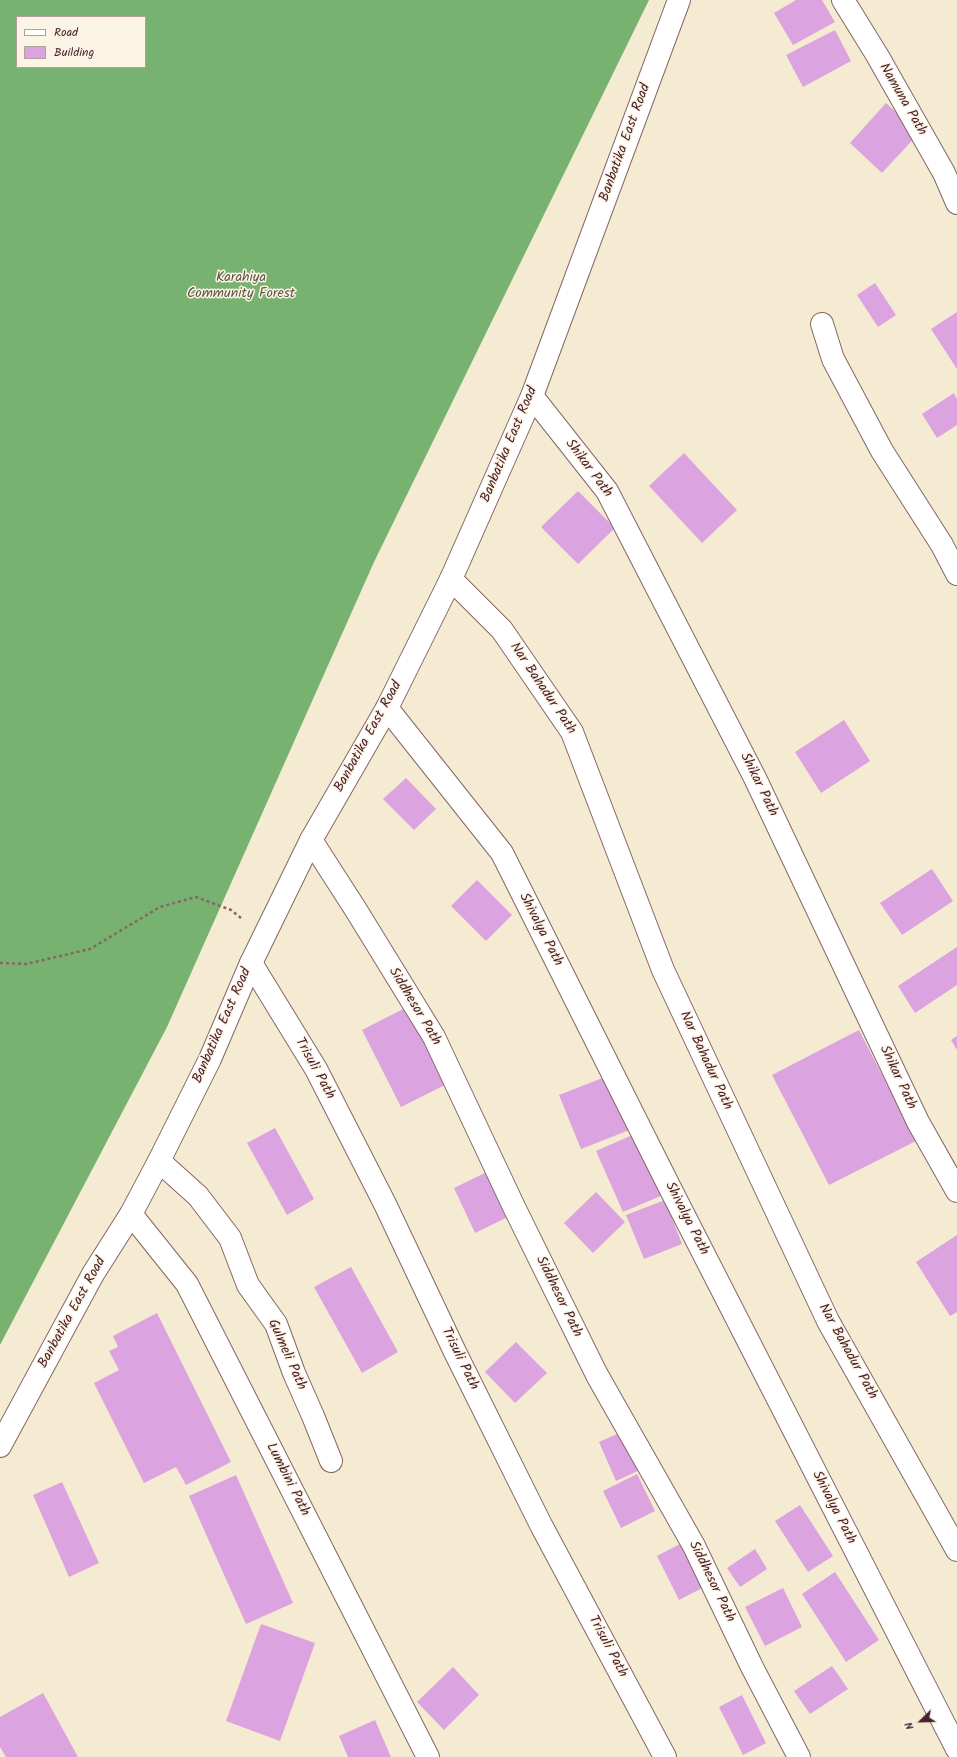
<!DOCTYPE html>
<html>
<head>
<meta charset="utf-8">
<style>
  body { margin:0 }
  #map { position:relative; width:957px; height:1757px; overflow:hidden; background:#f4ebd2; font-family:Kalam,sans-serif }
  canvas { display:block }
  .legend { position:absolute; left:16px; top:16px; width:130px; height:52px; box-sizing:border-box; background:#fcf5e5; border:1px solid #b59f9b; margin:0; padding:5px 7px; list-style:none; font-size:12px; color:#4a1f2b }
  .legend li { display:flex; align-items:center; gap:8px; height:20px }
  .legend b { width:20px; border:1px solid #b59f9b }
  .north { position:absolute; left:901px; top:1701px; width:40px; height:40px; -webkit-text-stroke:3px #fcf5e5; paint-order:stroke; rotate:247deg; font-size:11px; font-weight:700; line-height:16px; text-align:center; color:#4a1f2b }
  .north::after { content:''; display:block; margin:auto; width:14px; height:18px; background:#4a1f2b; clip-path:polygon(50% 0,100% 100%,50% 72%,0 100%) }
</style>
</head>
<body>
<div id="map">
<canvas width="957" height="1757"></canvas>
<ul class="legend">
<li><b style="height:5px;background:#fff"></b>Road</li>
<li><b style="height:11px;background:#dba3df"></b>Building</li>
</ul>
<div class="north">N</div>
</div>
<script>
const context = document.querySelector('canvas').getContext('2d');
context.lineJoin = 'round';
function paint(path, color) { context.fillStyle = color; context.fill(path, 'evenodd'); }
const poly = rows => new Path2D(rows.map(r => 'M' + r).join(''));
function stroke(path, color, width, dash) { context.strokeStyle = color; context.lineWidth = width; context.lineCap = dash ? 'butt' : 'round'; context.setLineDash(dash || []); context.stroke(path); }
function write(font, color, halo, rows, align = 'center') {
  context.font = font + ' Kalam,sans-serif'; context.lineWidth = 3; context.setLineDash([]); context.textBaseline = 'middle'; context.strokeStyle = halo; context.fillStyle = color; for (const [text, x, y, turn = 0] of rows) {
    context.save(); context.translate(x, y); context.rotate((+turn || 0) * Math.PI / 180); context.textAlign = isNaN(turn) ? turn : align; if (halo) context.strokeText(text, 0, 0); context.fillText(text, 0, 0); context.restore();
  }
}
paint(poly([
  [0,0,649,0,374,562,167,1027,0,1345],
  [17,17,145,17,145,67,17,67]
]), '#78b270');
paint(poly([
  [796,0,822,0,835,22,793,45,774,13],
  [835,30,851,61,803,87,786,55],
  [886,103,919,133,882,173,850,143],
  [875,283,896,315,878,327,857,295],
  [957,312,957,369,931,329],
  [954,393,957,399,957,425,937,438,922,414],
  [684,453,737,510,702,543,649,486],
  [578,491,615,528,578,564,541,527],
  [844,720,870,761,821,793,795,752],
  [406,778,436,809,414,830,383,799],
  [932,869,953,901,902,935,880,903],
  [477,880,512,915,486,941,451,906],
  [957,947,957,985,915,1013,898,986],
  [409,1006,447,1084,401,1107,362,1030],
  [859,1030,916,1141,829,1185,772,1075],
  [957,1036,957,1050,951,1040],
  [610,1075,632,1129,581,1149,559,1095],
  [275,1128,314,1199,287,1215,247,1143],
  [637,1133,663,1195,623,1212,596,1151],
  [489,1171,510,1216,475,1233,454,1188],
  [596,1192,625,1222,593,1253,564,1223],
  [665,1200,682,1244,644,1259,626,1215],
  [957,1235,957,1312,950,1316,916,1262],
  [351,1267,398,1352,362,1373,314,1287],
  [157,1313,231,1462,186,1485,176,1467,144,1483,94,1383,119,1370,109,1351,118,1347,113,1336],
  [516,1342,547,1373,515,1403,485,1372],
  [624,1431,642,1469,616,1481,599,1442],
  [637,1474,655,1511,621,1528,603,1491],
  [236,1475,293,1603,246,1624,189,1496],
  [62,1482,99,1563,69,1577,33,1495],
  [800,1505,833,1556,808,1572,775,1521],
  [686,1541,708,1585,679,1600,657,1556],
  [755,1549,767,1569,740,1587,727,1568],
  [835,1572,879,1640,846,1662,802,1594],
  [783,1588,802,1627,765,1646,745,1607],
  [261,1624,315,1643,280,1741,226,1721],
  [832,1666,848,1689,810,1714,794,1691],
  [453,1667,479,1695,444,1730,417,1702],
  [43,1693,78,1757,6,1757,0,1747,0,1717],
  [742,1695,766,1743,743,1755,719,1707],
  [375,1720,391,1757,348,1757,339,1736]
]), '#dba3df');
const street = poly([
  [843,0,877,55,944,173,957,203],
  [822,324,833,359,882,451,942,545,957,574],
  [532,396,607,491,755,778,918,1122,957,1191],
  [451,579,502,630,572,732,663,970,828,1321,957,1550],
  [387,708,502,853,670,1188,957,1749],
  [311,840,356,910,434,1037,514,1207,597,1375,694,1546,752,1667,799,1757],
  [251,963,316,1069,385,1204,455,1352,541,1525,665,1757],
  [159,1161,198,1196,230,1238,248,1285,276,1324,294,1373,313,1416,331,1461],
  [131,1214,187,1284,428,1757]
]);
const secondary = poly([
  [0,1446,93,1274,131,1214,159,1161,210,1059,251,963,311,840,387,708,451,579,532,396,679,0]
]);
stroke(street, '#866665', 24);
stroke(secondary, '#866665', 24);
stroke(poly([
  [0,963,26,964,90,949,160,907,196,897,231,910,241,918]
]), '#866665', 2.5, [3, 3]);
stroke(street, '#fff', 22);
stroke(secondary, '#fff', 22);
write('14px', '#4a1f2b', '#fcf5e5', [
  ["Namuna Path",902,100,60],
  ["Banbatika East Road",626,143,-70],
  ["Banbatika East Road",510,445,-67],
  ["Shikar Path",588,469,53],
  ["Nar Bahadur Path",542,689,56],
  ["Banbatika East Road",369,737,-61],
  ["Shikar Path",758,785,64],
  ["Shivalya Path",540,930,63],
  ["Siddhesor Path",414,1007,59],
  ["Banbatika East Road",223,1026,-66],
  ["Nar Bahadur Path",705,1061,65],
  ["Trisuli Path",314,1069,61],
  ["Shikar Path",897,1078,65],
  ["Shivalya Path",686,1219,63],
  ["Siddhesor Path",558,1297,64],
  ["Banbatika East Road",73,1313,-61],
  ["Nar Bahadur Path",847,1352,61],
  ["Gulmeli Path",286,1355,66],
  ["Trisuli Path",459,1359,64],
  ["Lumbini Path",287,1480,63],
  ["Shivalya Path",833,1508,63],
  ["Siddhesor Path",711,1582,64],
  ["Trisuli Path",607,1647,62]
]);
write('14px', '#605445', '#fcf5e5', [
  ["Karahiya",241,279],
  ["Community Forest",241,295]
]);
</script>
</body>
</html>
